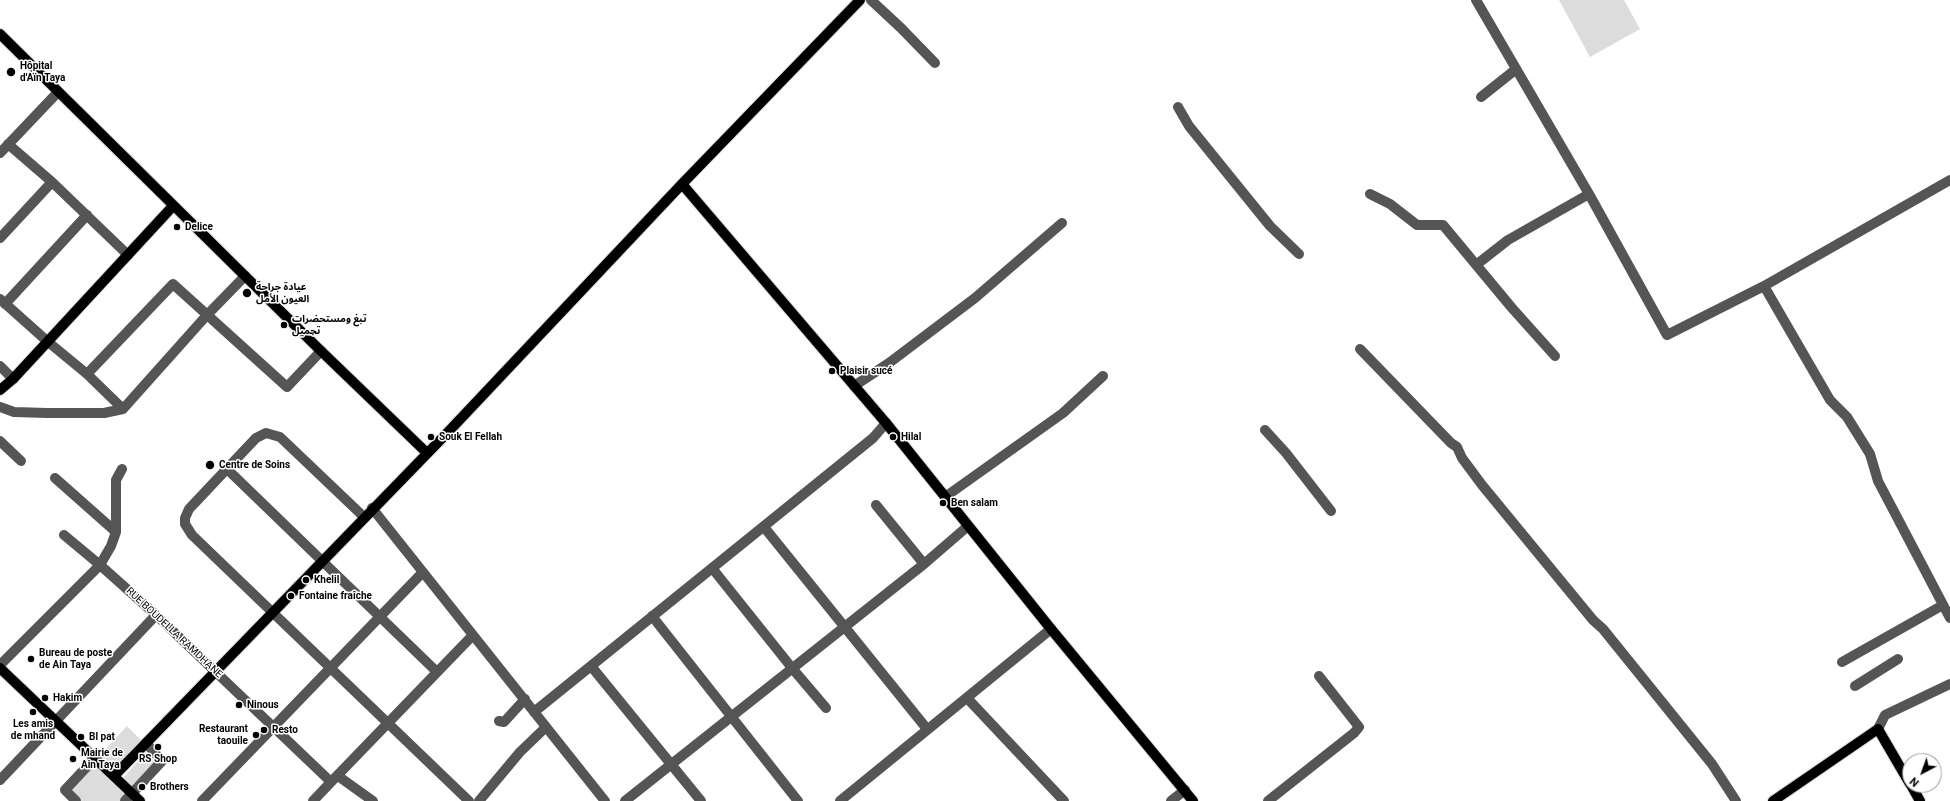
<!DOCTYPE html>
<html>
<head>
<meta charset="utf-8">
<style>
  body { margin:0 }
  #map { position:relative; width:1950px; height:801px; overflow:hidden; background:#fff; font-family:Roboto,sans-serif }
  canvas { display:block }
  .north { position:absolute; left:1902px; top:753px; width:40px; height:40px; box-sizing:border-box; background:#fff; border:1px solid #999; border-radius:50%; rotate:221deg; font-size:11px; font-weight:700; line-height:16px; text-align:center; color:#000 }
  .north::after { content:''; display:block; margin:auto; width:14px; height:18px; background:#000; clip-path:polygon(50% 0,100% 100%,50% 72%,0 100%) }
</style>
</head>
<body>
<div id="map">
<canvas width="1950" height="801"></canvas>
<div class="north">N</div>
</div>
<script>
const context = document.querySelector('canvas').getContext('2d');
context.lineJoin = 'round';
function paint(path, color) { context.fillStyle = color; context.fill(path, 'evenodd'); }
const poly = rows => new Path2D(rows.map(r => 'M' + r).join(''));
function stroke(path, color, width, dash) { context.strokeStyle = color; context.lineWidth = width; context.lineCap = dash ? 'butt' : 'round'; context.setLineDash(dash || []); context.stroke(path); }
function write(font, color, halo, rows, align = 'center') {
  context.font = font + ' Roboto,"Noto Sans Arabic",sans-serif'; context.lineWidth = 3; context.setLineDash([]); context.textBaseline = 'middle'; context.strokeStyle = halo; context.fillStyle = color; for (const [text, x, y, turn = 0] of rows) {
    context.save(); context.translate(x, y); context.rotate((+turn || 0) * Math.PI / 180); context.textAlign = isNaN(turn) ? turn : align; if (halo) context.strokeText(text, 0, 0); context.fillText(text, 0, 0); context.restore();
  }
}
paint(poly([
  [1559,0,1624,0,1640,29,1590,57],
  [127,726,141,740,112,771,98,757],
  [146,752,158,763,132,791,121,780],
  [93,764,126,796,122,801,80,801,68,790]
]), '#dcdcdc');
const major = poly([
  [0,34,321,351,427,453],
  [682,184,886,423,1051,629,1193,801],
  [0,390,13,379,173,206],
  [0,668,140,801],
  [114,776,450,430,682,184,860,0],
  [1911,785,1920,801],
  [1773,801,1878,729,1910,784]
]);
stroke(major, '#dbdbdb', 12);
stroke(poly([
  [871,0,901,28,935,63],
  [1476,0,1589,194,1667,335,1764,286,1950,180],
  [1481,97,1515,70],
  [1178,107,1189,126,1270,226,1299,254],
  [8,144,52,182,128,255],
  [0,153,58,92],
  [1370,194,1390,204,1417,225,1443,225,1512,308,1555,356],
  [0,238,52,182],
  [1476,265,1508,240,1589,194],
  [1764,286,1830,400,1847,417,1870,454,1878,481,1950,618],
  [0,299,47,341,87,374,123,409],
  [5,304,87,215],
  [1360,349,1451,443,1457,447,1462,458,1482,485,1593,620,1603,629,1712,764,1736,801],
  [0,366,13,379],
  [87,374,173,284,287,387,321,351],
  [854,386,889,363,975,298,1062,223],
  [0,407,14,412,47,413,104,413,123,409,207,315,245,276],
  [1265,430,1286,453,1331,511],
  [0,441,21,461],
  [227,469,437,672],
  [55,478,116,532],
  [945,497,1063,413,1103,376],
  [876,505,924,564],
  [372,508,605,801],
  [364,517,280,437,266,433,256,438,189,509,185,518,185,524,192,535,469,801],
  [764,527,927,729],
  [64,535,100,565,111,546,116,532,116,480,122,469],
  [712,568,792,668,826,708],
  [652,616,798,801],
  [1842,662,1943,605],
  [0,665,100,565,156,615,331,782,313,801],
  [591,666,701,801],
  [1855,686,1898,659],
  [967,698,1064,801],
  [534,712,873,438,886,423],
  [499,721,504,722,525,699],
  [1878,729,1885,715,1950,684],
  [338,776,373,801],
  [0,780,156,615],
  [331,782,473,635],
  [76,801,65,790,95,758],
  [125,801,162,761,146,743],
  [202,801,423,572],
  [479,801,520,752,546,727],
  [625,801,924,564,968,526],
  [840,801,1051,629],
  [1171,801,1185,790],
  [1268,801,1354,733,1359,727,1319,676]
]), '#555', 10);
stroke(major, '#000', 10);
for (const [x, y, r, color] of [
  [11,72,5,"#000"],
  [177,227,4,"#000"],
  [247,293,5,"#000"],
  [284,325,4,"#000"],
  [832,371,4,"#000"],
  [431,437,4,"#000"],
  [893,437,4,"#000"],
  [210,465,5,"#000"],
  [943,503,4,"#000"],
  [306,580,4,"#000"],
  [291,596,4,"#000"],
  [31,659,4,"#000"],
  [45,698,4,"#000"],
  [239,705,4,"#000"],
  [33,712,4,"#000"],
  [264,730,4,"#000"],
  [256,735,4,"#000"],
  [81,737,4,"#000"],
  [158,747,4,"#000"],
  [73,759,4,"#000"],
  [142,787,4,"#000"]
]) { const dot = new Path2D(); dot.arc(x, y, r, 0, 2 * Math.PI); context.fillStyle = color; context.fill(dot); stroke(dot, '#fff', 1.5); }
write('bold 10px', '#000', '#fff', [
  ["Hôpital",20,66],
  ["d'Aïn Taya",20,78],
  ["Delice",185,227],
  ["عيادة جراحة",256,287],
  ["العيون الأمل",256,299],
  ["تبغ ومستحضرات",292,319],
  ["تجميل",292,331],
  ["Plaisir sucé",840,371],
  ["Souk El Fellah",439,437],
  ["Hilal",901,437],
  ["Centre de Soins",219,465],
  ["Ben salam",951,503],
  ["Khelil",314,580],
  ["Fontaine fraîche",299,596],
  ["Bureau de poste",39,653],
  ["de Ain Taya",39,665],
  ["Hakim",53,698],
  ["Ninous",247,705],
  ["Les amis",33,724,"center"],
  ["de mhand",33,736,"center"],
  ["Restaurant",248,729,"right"],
  ["taouile",248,741,"right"],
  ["Resto",272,730],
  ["Bl pat",89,737],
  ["Mairie de",81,753],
  ["Ain Taya",81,765],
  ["RS Shop",158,759,"center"],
  ["Brothers",150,787]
], 'left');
write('10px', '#000', '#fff', [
  ["RUE BOUDELLA RAMDHANE",174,633,43]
]);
</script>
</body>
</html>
